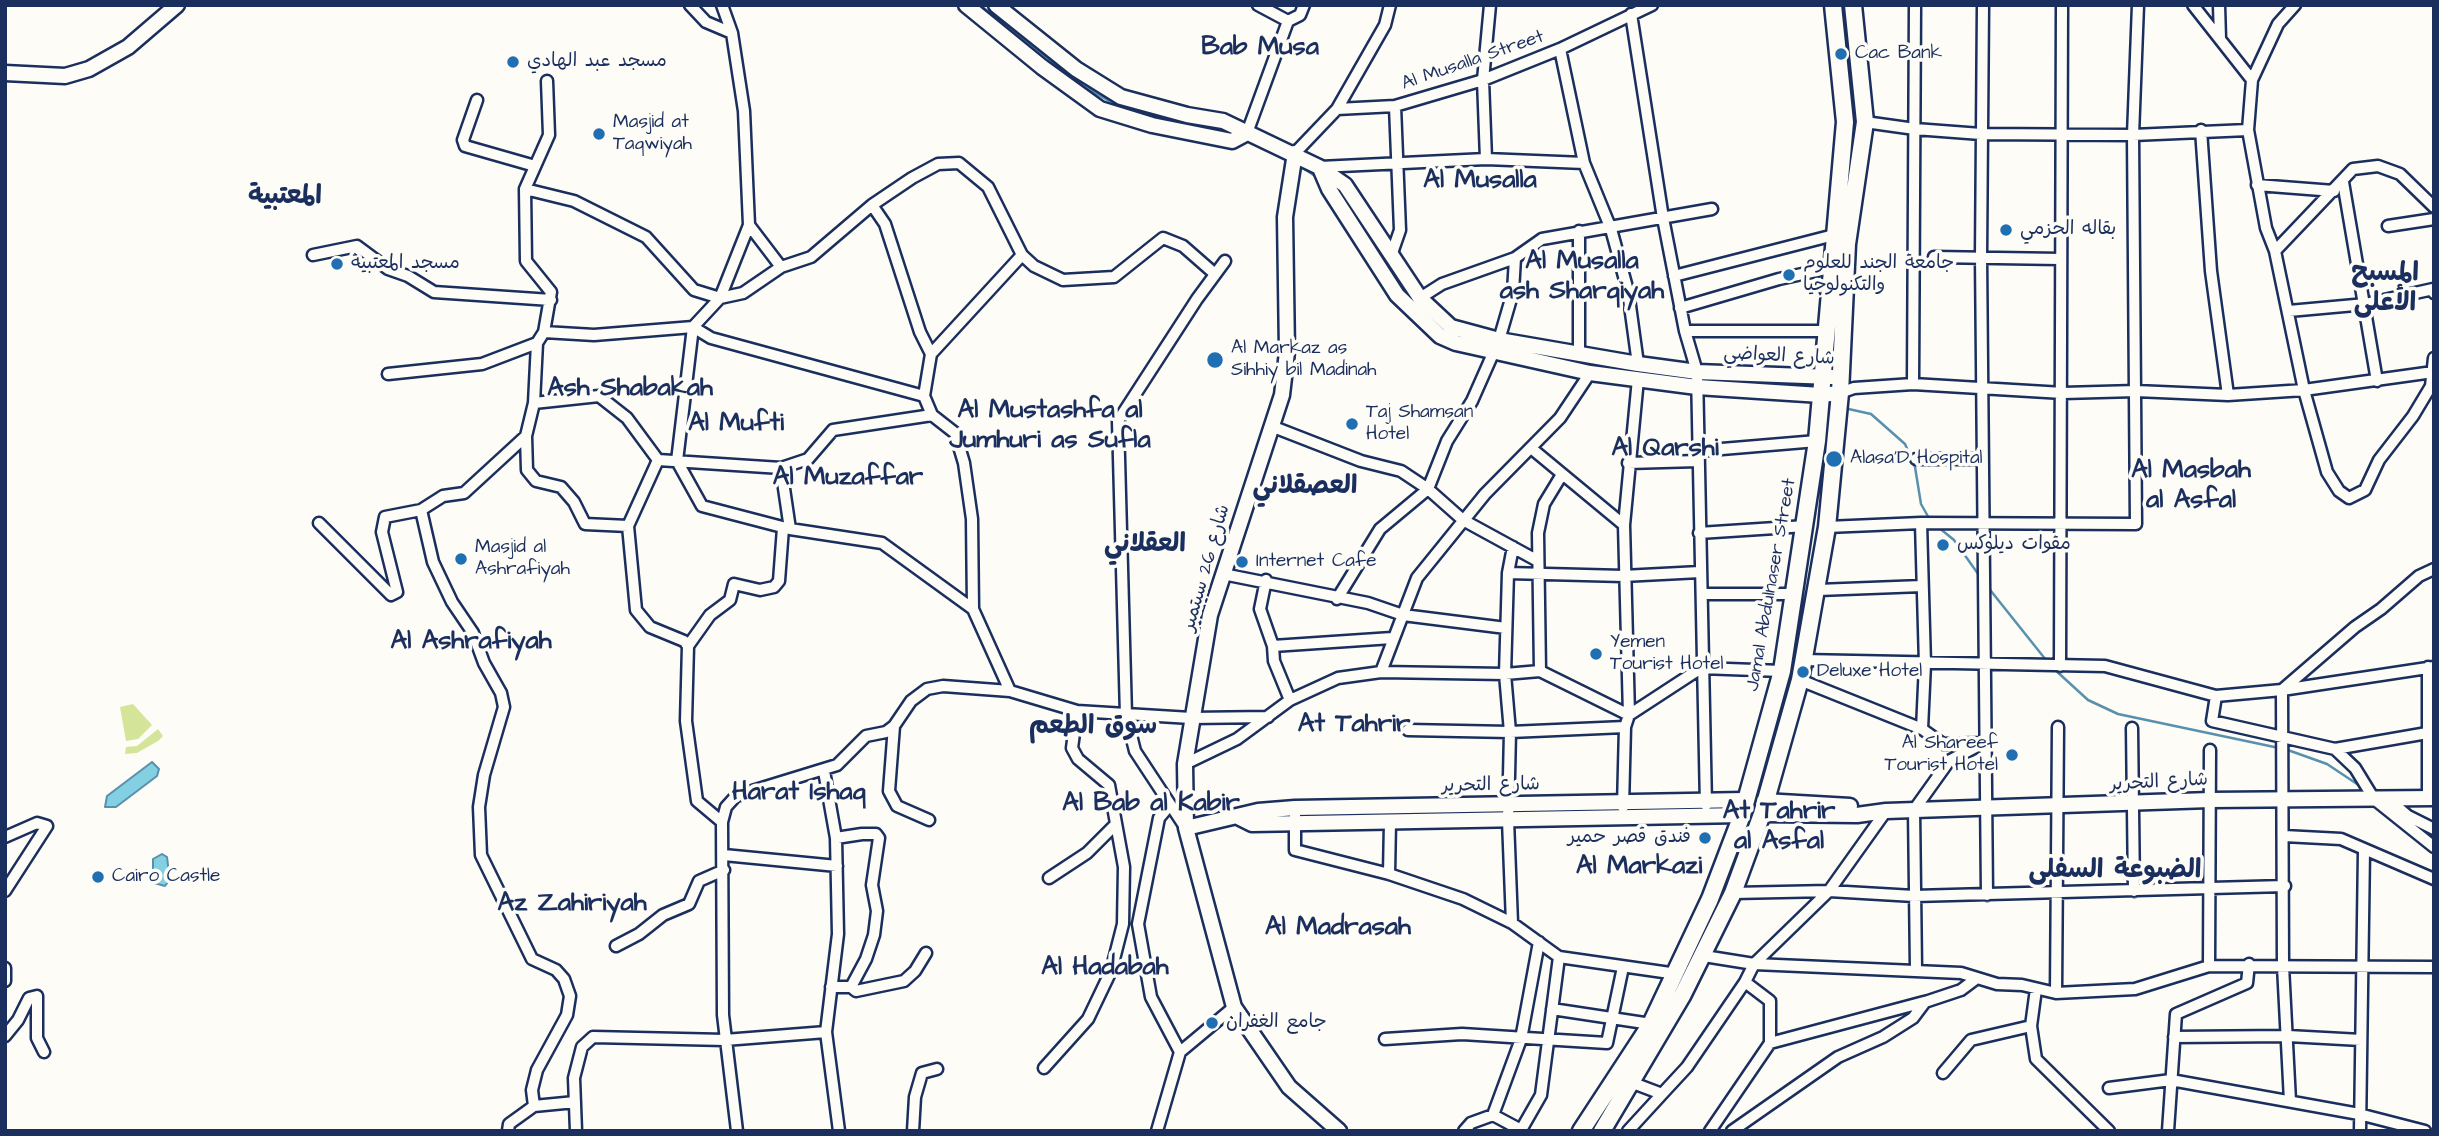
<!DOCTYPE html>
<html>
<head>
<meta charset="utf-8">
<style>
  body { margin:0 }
  #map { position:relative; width:2439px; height:1136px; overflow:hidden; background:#fdfcf7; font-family:"Architects Daughter",sans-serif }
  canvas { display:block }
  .frame { position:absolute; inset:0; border:7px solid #1b2f5e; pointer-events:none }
</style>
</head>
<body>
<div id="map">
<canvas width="2439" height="1136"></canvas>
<div class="frame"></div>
</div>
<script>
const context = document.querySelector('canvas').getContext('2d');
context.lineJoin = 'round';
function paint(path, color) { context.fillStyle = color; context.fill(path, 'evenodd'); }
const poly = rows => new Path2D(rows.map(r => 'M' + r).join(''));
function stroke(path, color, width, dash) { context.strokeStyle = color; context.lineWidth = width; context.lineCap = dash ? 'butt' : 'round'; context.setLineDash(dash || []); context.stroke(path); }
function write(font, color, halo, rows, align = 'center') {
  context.font = font + ' "Architects Daughter","Playpen Sans Arabic",sans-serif'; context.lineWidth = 7; context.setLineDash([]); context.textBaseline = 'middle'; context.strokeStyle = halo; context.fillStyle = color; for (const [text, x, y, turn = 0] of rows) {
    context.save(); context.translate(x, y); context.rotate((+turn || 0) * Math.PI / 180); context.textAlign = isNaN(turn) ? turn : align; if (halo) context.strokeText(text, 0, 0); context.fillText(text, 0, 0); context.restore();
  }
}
paint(poly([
  [133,704,152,725,138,739,126,741,120,707],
  [158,729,163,736,158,741,137,753,125,754,126,747,137,746]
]), '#d4e599');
const water = poly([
  [152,762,159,769,157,776,116,807,105,807,107,796,152,762],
  [162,854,167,857,168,865,169,881,165,886,154,883,153,878,153,859,162,854]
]);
paint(water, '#83d0e2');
stroke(water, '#5990ad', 2);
stroke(poly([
  [980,5,1082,85,1109,101,1139,112,1231,134],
  [1300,166,1318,178],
  [1378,253,1414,301],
  [1579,364,1614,369],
  [1844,408,1871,414,1905,444,1915,467,1921,504,1930,520],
  [1938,527,1954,540,1981,578],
  [1987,586,2046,660],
  [2053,668,2088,700,2118,714,2279,748],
  [2285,749,2327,764,2363,788],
  [2425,833,2434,839]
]), '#5990ad', 2.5);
const street = poly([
  [690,5,706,22,732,33],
  [722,5,732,33,744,111,749,225,720,298,743,293,781,267,749,225],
  [1258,5,1288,21],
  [1983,5,1981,257,1987,895],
  [2193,5,2252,80],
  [2219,5,2220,39],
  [2295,5,2278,24,2252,80,2248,130,2266,228,2275,251,2304,390,2327,472,2339,491,2349,498,2365,490,2379,460,2413,416,2431,386,2434,358],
  [1631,14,1663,218,1685,331,1697,372,1706,805],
  [1560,49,1584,163,1611,229,1628,291,1638,364],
  [547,81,549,135,525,189,526,261,551,292,544,332,594,335,693,327,711,338,924,396,932,415,955,433,964,463,972,519,973,609],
  [477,100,463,140,465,146,535,166],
  [1337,109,1395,106,1483,80,1560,49,1652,5],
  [1865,122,1915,129,1981,134,2133,135,2248,130],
  [2201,130,2211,271,2228,395],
  [1247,133,1288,21,1300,15,1304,5],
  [1295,153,1337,109,1385,25,1390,5],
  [1486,159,1483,80,1490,5],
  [1320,167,1486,159,1584,163],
  [2343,182,2377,381],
  [2257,185,2334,191],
  [525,189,574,201,646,237,694,290,720,298,693,327,677,461,702,506,790,529,882,543,973,609,1010,691,1077,711,1191,718,1268,717],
  [872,205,885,224,920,332,931,354,924,396],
  [2388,226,2434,219],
  [1579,231,1579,354],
  [2275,251,2353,169,2378,166,2400,174,2434,207],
  [1392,253,1400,230,1395,106],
  [313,255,357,246,388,269,408,276,434,292,551,300],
  [1934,257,2060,259],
  [781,267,811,257,872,205,912,178,938,164,959,163,988,187,1022,255,1034,266,1063,280,1114,277,1163,238,1183,246,1215,274],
  [1674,276,1834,235],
  [1420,298,1442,284,1515,258,1542,239,1712,209],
  [1680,308,1779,279,1830,268],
  [2289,311,2366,304,2433,289,2434,293],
  [1685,331,1826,331],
  [544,332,537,343,534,403,526,436,527,470,536,481,561,487,574,502,585,524,628,526,636,610,650,627,684,641,688,646,686,721,697,801,722,822,723,1015,737,1131],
  [931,354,1022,255],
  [388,374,482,364,537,343],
  [1913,384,1915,5],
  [1840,393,1854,388,1913,384,2063,393,2136,391,2228,395,2304,390,2433,372],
  [534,403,599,396,627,418,658,460,781,468,808,459,833,430,932,415],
  [1271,426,1361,461,1401,471,1428,489,1463,520,1538,561],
  [1531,448,1624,525],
  [1698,451,1817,441],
  [1916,459,1982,459],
  [1628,463,1698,461],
  [781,468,790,529],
  [421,510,433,562,452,602,473,633,484,663,501,693,504,707,484,775,479,807,481,855,532,959,556,970,564,979,570,996,567,1015,537,1070,532,1090,534,1106],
  [319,523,391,595,397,592,382,532,385,517,421,510,443,496,464,493,526,436],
  [1921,523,1925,664,1922,729],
  [628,526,658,460],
  [1827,527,1921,523,2136,524,2133,135,2138,5],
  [1699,533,1806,526],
  [1508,573,1623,576,1700,572],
  [1223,574,1368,603,1403,615,1506,628],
  [1266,580,1260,609,1273,646,1274,661,1290,700],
  [1818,590,1922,586],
  [1702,594,1794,594],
  [1337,599,1380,529,1428,489,1447,441,1472,401,1499,340,1513,292,1515,258],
  [688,646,710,615,730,600,734,584,760,590,774,587,779,581,783,528],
  [1273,646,1392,638],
  [1803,660,2105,666,2216,696,2282,690,2434,667],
  [2060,666,2062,5],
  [1540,671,1538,533,1544,504,1561,476],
  [1381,672,1417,578,1485,494,1560,418,1590,373],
  [1800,680,1922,729,1943,744,1981,743],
  [2216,696,2212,721,2335,749,2355,768,2374,799,2434,847],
  [894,726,889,791,897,806,929,820],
  [2132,728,2134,891],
  [1408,730,1510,732,1625,727],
  [2335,749,2433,732],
  [1185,764,1237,739,1290,700,1338,678,1381,672,1505,674,1540,671,1629,715,1701,668,1782,671],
  [824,771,836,838,838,934,826,1032,839,1131],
  [2428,798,2428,667],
  [2388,799,2408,816,2434,829],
  [1170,805,1159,818,1138,924,1151,997,1180,1052],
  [1623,807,1625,727,1629,715,1624,525,1638,379],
  [1295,808,1295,850,1389,874,1463,899,1512,923,1559,957,1677,974],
  [722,822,726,807,736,796,837,765,866,736,886,732,894,726,911,701,927,689,943,686,1010,691],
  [1185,827,1135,751,1126,715,1118,421,1197,299,1225,261],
  [2284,836,2341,839,2434,879],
  [5,837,37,823,47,826,5,891],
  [724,855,837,866],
  [1389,874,1390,822],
  [1049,878,1087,853,1116,824],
  [1733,893,1829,891,1914,896,2285,886],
  [1512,923,1508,820,1510,732,1505,674,1508,573,1513,547],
  [616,946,639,934,663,915,689,904,699,881,724,870],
  [1704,956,1754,964,1961,973,1997,984,2022,985,2056,993,2135,989,2209,966,2434,967],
  [2209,966,2210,750],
  [5,968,5,981],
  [1916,969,1914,810,1949,761,1985,742],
  [831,987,851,987,866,959,874,935,877,911,872,885,879,838,876,834,862,834,836,838],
  [851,987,856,991,904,981,915,971,926,953],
  [2036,989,2031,1026,2036,1059,2109,1131],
  [2056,993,2058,727],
  [1552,1009,1651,1024],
  [5,1036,18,1020,29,998,37,996,37,1038,44,1052],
  [2174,1037,2288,1036,2361,1040],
  [1385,1039,1462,1034,1607,1043,1623,967],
  [1770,1043,1924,1002],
  [1044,1068,1088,1019,1111,971,1123,924,1124,867,1109,785,1078,759,1072,748,1077,711],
  [1943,1073,1971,1040,2031,1026],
  [1633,1083,1662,1094,1687,1067,1745,982,1754,964,1829,891,1886,811],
  [2109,1088,2171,1080,2359,1114,2425,1131],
  [2290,1101,2283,966,2282,690,2355,627,2381,609,2419,576,2434,569],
  [1493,1115,1521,1039,1539,942],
  [1521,1130,1541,1095,1559,957],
  [508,1131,509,1124,534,1106,575,1102],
  [576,1131,574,1078,582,1047,593,1037,725,1040,826,1032],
  [913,1131,915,1097,922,1073,937,1069],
  [1157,1131,1180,1052,1234,1007],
  [1464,1131,1471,1123,1493,1115,1523,1131],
  [1628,1131,1662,1094],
  [1710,1131,1770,1043,1770,1001,1745,982],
  [1732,1131,1838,1057,1883,1037,1913,1018,1925,1002,1961,990,1977,978],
  [2168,1131,2176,1014,2247,983,2249,964],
  [2360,1131,2364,850]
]);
const secondary = poly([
  [966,5,1042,67,1100,109,1152,125,1232,141,1247,133],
  [996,5,1076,69,1121,97,1187,115,1223,121,1319,167,1345,185,1420,298,1451,327,1499,340,1638,364,1697,372,1832,377],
  [5,73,65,76,89,69,128,47,177,5],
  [1295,153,1285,217,1287,352,1282,395,1210,615,1185,764,1186,828,1234,1007,1289,1087,1339,1131],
  [1320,168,1329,189,1397,295,1440,336,1456,343,1590,373,1697,387,1821,395,1840,393],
  [1764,801,1850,806],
  [1762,814,1857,815,1886,811,2210,800,2434,798],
  [1238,817,1252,824,1742,815],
  [1186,828,1258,811,1295,808,1745,800]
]);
const primary = poly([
  [1581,1131,1651,1024,1710,899,1742,815,1782,671,1817,441,1845,122,1833,5],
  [1602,1131,1682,996,1733,893,1762,814,1800,680,1827,527,1840,393,1847,244,1865,122,1853,5]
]);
stroke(street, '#1b2f5e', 15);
stroke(secondary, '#1b2f5e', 19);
stroke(primary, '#1b2f5e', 21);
stroke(street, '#fdfcf7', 10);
stroke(secondary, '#fdfcf7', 14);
stroke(primary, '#fdfcf7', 16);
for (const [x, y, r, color] of [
  [1841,54,7,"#1f6fb2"],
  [513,62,7,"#1f6fb2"],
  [599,134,7,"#1f6fb2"],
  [2006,230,7,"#1f6fb2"],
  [337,264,7,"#1f6fb2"],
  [1789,275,7,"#1f6fb2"],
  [1215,360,9,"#1f6fb2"],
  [1352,424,7,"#1f6fb2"],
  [1834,459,9,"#1f6fb2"],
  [1943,545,7,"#1f6fb2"],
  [461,559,7,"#1f6fb2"],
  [1242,562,7,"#1f6fb2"],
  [1596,654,7,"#1f6fb2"],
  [1803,672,7,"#1f6fb2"],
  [2012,755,7,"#1f6fb2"],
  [1705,838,7,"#1f6fb2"],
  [98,877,7,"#1f6fb2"],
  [1212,1023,7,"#1f6fb2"]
]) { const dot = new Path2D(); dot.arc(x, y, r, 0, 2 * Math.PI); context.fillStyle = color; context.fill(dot); stroke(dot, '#fdfcf7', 2.5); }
write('19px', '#1b2f5e', '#fdfcf7', [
  ["Cac Bank",1855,54],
  ["مسجد عبد الهادي",527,62],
  ["Masjid at",613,123],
  ["Taqwiyah",613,145],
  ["بقاله الحزمي",2020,230],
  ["مسجد المعتبية",351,264],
  ["جامعة الجند للعلوم",1803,264],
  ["والتكنولوجيا",1803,286],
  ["Al Markaz as",1231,349],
  ["Sihhiy bil Madinah",1231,371],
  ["Taj Shamsan",1366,413],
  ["Hotel",1366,435],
  ["Alasa'D Hospital",1850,459],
  ["مقوات ديلوكس",1957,545],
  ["Masjid al",475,548],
  ["Ashrafiyah",475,570],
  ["Internet Cafe",1256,562],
  ["Yemen",1610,643],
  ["Tourist Hotel",1610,665],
  ["Deluxe Hotel",1817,672],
  ["Al Shareef",1998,744,"right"],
  ["Tourist Hotel",1998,766,"right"],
  ["فندق قصر حمير",1691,838,"right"],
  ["Cairo Castle",112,877],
  ["جامع الغفران",1226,1023]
], 'left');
write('19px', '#1b2f5e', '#fdfcf7', [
  ["Al Musalla Street",1473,61,-19],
  ["شارع العواضي",1779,357,3],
  ["شارع 26 سبتمبر",1207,568,-74],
  ["Jamal Abdulnaser Street",1772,585,-80],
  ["شارع التحرير",2159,783,-3],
  ["شارع التحرير",1491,786,-1]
]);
write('bold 26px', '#1b2f5e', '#fdfcf7', [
  ["Bab Musa",1260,49],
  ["Al Musalla",1480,182],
  ["المعتبية",285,198],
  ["Al Musalla",1582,263],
  ["ash Sharqiyah",1582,293],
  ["المسبح",2385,275],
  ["الأعلى",2385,305],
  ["Ash Shabakah",630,390],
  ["Al Mustashfa al",1050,412],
  ["Jumhuri as Sufla",1050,442],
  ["Al Mufti",736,425],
  ["Al Qarshi",1665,450],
  ["Al Masbah",2191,472],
  ["al Asfal",2191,502],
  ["Al Muzaffar",848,479],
  ["العصقلاني",1305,488],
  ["العقلاني",1145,546],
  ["Al Ashrafiyah",471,643],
  ["At Tahrir",1354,726],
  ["سوق الطعم",1093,728],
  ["Harat Ishaq",799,794],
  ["Al Bab al Kabir",1151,805],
  ["At Tahrir",1779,813],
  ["al Asfal",1779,843],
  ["Al Markazi",1639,868],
  ["الضبوعة السفلى",2115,872],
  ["Az Zahiriyah",572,905],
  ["Al Madrasah",1338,929],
  ["Al Hadabah",1105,969]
]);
</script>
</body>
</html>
